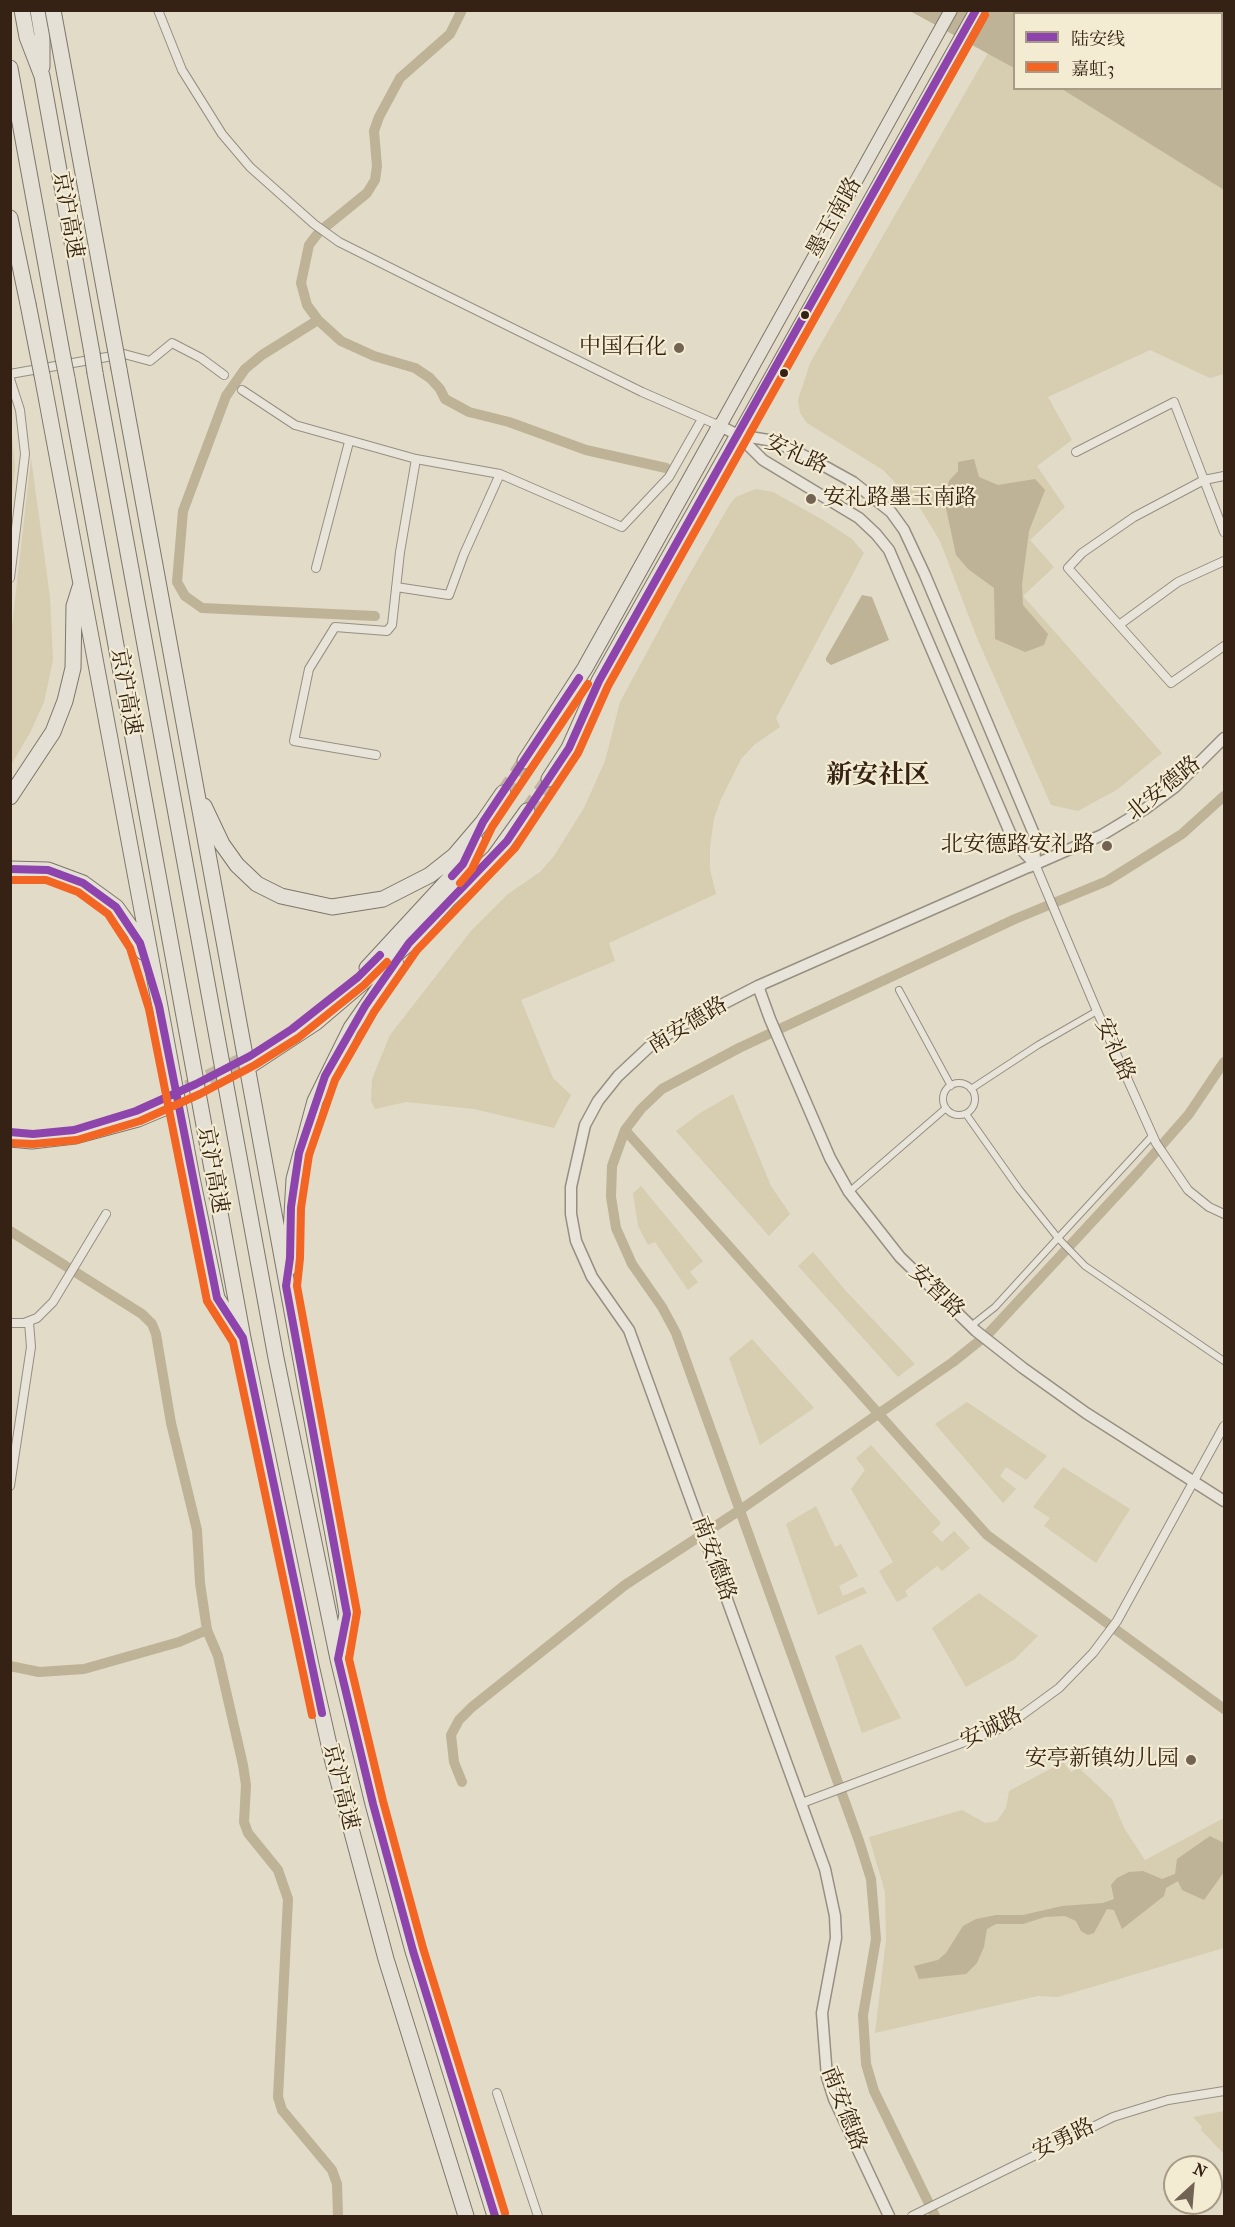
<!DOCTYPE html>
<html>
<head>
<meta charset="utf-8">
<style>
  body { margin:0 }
  #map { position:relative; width:1235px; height:2227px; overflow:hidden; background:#e2dbc7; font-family:"IM FELL French Canon","Noto Serif SC",serif }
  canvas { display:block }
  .frame { position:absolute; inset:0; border:12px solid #362214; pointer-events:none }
  .legend { position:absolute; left:1013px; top:12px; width:210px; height:78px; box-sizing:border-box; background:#f3ecd3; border:2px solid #a79b87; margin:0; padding:8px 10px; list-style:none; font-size:18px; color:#362214 }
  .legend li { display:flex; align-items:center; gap:12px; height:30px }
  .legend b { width:30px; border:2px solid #a79b87 }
  .north { position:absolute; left:1163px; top:2155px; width:60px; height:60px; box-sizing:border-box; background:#f3ecd3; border:2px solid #a79b87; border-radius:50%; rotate:26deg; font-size:16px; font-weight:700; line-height:24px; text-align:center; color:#362214 }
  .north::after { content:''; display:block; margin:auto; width:21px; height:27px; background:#726353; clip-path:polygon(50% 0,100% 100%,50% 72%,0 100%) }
</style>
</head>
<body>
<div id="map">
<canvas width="1235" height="2227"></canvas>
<div class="frame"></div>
<ul class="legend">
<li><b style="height:8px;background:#8e44ad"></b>陆安线</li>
<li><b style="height:8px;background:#f26522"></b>嘉虹3</li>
</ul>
<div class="north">N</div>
</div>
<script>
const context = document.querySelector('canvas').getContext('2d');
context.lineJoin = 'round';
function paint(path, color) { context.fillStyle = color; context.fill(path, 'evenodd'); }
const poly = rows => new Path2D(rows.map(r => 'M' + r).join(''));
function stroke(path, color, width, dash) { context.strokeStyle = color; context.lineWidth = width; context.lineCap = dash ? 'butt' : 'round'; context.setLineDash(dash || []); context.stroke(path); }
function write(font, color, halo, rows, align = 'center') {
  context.font = font + ' "IM FELL French Canon","Noto Serif SC",serif'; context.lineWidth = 4.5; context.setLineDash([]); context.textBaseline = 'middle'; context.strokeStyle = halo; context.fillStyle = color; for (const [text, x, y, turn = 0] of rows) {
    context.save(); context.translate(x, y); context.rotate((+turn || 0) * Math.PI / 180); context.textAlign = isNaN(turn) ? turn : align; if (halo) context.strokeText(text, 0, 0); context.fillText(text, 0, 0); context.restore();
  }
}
paint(poly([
  [988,53,1014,68,1014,88,1063,89,1224,190,1224,374,1210,378,1150,350,1048,397,1072,440,1037,466,1065,507,1030,540,1054,567,1023,596,1162,753,1118,789,1078,811,1051,805,977,638,940,541,920,508,883,470,807,423,800,413,798,400,810,363],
  [11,421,15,468,11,505],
  [31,458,50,597,53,660,44,702,30,733,11,765,11,635],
  [756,489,773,492,823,520,852,539,864,553,776,718,780,727,754,745,741,759,721,799,714,818,710,848,710,869,716,894,609,943,615,961,521,1000,553,1078,571,1095,554,1128,474,1109,406,1102,375,1109,371,1101,372,1079,390,1035,471,931,508,894,540,872,554,856,584,808,605,761,620,702,681,589,730,504,736,497],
  [733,1094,771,1186,790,1214,769,1236,676,1131,700,1113],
  [641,1186,703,1261,690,1272,698,1282,688,1290,655,1242,648,1245,638,1226,633,1193],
  [813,1252,846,1291,915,1364,898,1377,798,1266],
  [752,1339,814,1408,760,1445,729,1358],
  [967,1402,1047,1456,1026,1480,1006,1467,1000,1476,1016,1489,1003,1503,935,1424],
  [871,1445,941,1523,932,1532,942,1542,954,1531,970,1548,942,1571,937,1566,905,1591,908,1596,897,1602,879,1571,893,1562,851,1489,865,1470,856,1458],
  [1063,1467,1130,1509,1096,1563,1044,1526,1050,1518,1033,1507],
  [816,1506,835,1547,841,1544,858,1576,839,1586,843,1596,863,1587,867,1593,818,1615,786,1524],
  [979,1593,1038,1636,1015,1659,966,1687,932,1628],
  [861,1644,901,1718,862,1733,835,1656],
  [1063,1762,1071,1772,1079,1768,1112,1799,1124,1828,1145,1860,1224,1818,1224,1948,1058,1997,1038,1996,875,2033,886,1940,885,1892,869,1837,962,1810,985,1823,997,1821,1006,1808,1009,1791],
  [1224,2111,1224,2154,1201,2130,1202,2127,1193,2117]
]), '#d7cdb1');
paint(poly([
  [1178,10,1182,13,1014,14,1014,68,910,11],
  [1222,38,1224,40,1224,190,1062,89,1222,88],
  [974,459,979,477,998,485,1035,479,1045,490,1029,531,1022,584,1023,605,1048,634,1044,645,1025,652,995,639,994,588,968,569,956,555,944,499,949,481,958,471,958,462],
  [862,595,872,597,889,640,831,665,826,661,826,658],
  [1210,1836,1224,1843,1224,1872,1204,1900,1182,1890,1178,1881,1166,1888,1164,1896,1122,1929,1114,1910,1107,1909,1094,1933,1088,1935,1081,1931,1076,1921,1065,1916,1045,1917,1023,1924,996,1924,987,1929,984,1947,977,1963,966,1974,919,1979,914,1966,938,1960,946,1953,963,1926,976,1919,996,1915,1023,1915,1062,1906,1103,1903,1114,1899,1111,1885,1117,1878,1129,1872,1143,1871,1162,1879,1175,1874,1177,1859]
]), '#beb297');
stroke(poly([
  [462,10,450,34,400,78,379,117,374,131,377,166,375,180,367,193,319,232,309,245,301,283,307,305,318,320,341,341,374,356,415,368,430,378,440,389,445,399,469,412,509,422,586,450,666,468],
  [318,320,262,355,245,369,226,396,183,511,177,582,185,596,202,608,375,616],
  [625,1130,987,1535,1224,1709],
  [10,1231,142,1314,152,1324,156,1334,171,1423,197,1530,200,1583,207,1630,218,1656,243,1765,246,1785,244,1822,248,1833,278,1870,288,1899,278,2097,282,2110,332,2170,337,2184,338,2216],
  [10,1666,39,1672,84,1669,179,1642,207,1630],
  [462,1782,454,1762,451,1735,459,1720,472,1707,625,1585,740,1510,953,1362,988,1334,1139,1171,1189,1114,1224,1062],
  [935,2216,874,2091,866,2064,863,2015,876,1939,871,1879,859,1841,676,1333,662,1307,632,1264,616,1228,611,1197,612,1166,625,1130,641,1109,662,1089,739,1048,1015,919,1107,881,1182,834,1224,796]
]), '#beb297', 10);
stroke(poly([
  [503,793,525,761],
  [527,811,549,779],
  [167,1098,250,1056]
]), '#c0b6a3', 15, [15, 8]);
const pedestrian = poly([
  [899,990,951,1086],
  '943 1099a16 16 0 1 1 32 0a16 16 0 1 1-32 0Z',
  [971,1089,1038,1045,1097,1011],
  [966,1114,1019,1189,1058,1238,1153,1135],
  [849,1192,946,1108],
  [971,1326,995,1307,1058,1238,1085,1266,1224,1361]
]);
const minor = poly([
  [158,10,182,70,222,134,250,167,314,224,339,242,417,281,642,392,720,426],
  [10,374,124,354,150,361,172,343,201,358,224,375],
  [10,379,20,410,25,454,10,578],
  [242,390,295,425,416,459,500,474,622,527,669,477,702,419],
  [1076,452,1174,402,1224,532],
  [1224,476,1204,480,1134,517,1082,553,1068,568,1171,683,1224,646],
  [316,568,349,442],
  [396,587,449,595,464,554,500,474],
  [1119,625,1178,582,1224,561],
  [376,755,294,741,309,669,335,627,387,631,392,625,400,552,416,459],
  [1035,864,1097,1011,1156,1143,1188,1190,1209,1207,1224,1214],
  [10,1323,24,1323,37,1318,53,1302,106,1214],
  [10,1486,31,1347,29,1322],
  [802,1803,1007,1726,1059,1688,1093,1653,1117,1621,1224,1426],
  [497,2093,538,2216],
  [912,2216,1113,2117,1168,2100,1224,2091]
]);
const tertiary = poly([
  [720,426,738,435,774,441,817,462,853,482,891,512,904,530,925,575,1034,834,1035,864],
  [738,435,763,460,859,518,876,534,889,550,1014,842,1035,864],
  [1029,867,1102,835,1145,809,1175,787,1224,738],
  [762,985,758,986,770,1019,830,1158,849,1192,900,1257,976,1331,1023,1368,1086,1413,1224,1501],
  [889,2216,834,2099,827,2077,822,2013,836,1938,835,1916,825,1869,629,1330,592,1277,576,1241,571,1214,571,1187,585,1125,598,1101,618,1076,649,1047,682,1025,758,986,1035,864]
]);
const primary = poly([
  [720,426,951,10],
  [738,435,976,10]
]);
const motorway = poly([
  [22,10,27,37,42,76,92,353],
  [38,10,42,34,42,67],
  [10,68,63,358],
  [10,218,28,304],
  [119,369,340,1573,347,1614,339,1653],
  [95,373,276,1358,338,1659,373,1804,413,1951,495,2216],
  [42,375,192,1178,217,1298,239,1333],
  [67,378,243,1338,311,1665,332,1758,386,1959,466,2216],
  [525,761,585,668,720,426],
  [549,779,569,748,599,681,738,435],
  [10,797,53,732,65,701,73,668,74,606,80,587],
  [204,806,222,844,237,865,257,884,281,896,332,907,383,899,430,875,454,856,483,822,503,793],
  [10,869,48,870,83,883,116,907,134,932,143,952],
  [367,968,463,864,475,840],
  [251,1065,315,1023,409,943,449,899,494,857,527,811],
  [10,1139,32,1141,75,1136,138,1119,169,1106],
  [289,1268,294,1179,315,1101,351,1028,396,964]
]);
stroke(pedestrian, '#968f82', 8);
stroke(minor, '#968f82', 10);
stroke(tertiary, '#968f82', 13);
stroke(primary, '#7d766b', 14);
stroke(motorway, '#7d766b', 17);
stroke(pedestrian, '#e8e4da', 6);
stroke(minor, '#e8e4da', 8);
stroke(tertiary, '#e8e4da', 10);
stroke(primary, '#e4e0d5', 12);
stroke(motorway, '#e4e0d5', 15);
const motorwayBridge = poly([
  [53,10,119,369],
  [28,304,42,375],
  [92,353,95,373],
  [63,358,67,378]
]);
stroke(motorwayBridge, '#7d766b', 17, []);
stroke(motorwayBridge, '#e4e0d5', 15);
stroke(poly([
  [10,869,48,870,83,883,116,907,140,943,159,1006,217,1298,243,1338,322,1713],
  [452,876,463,864,483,822,579,678],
  [10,1132,33,1134,74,1130,136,1111,196,1084,250,1056,292,1029,358,977,380,955],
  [495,2216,413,1951,373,1804,338,1659,347,1614,286,1286,290,1258,291,1207,299,1153,325,1076,365,1006,409,943,507,841,569,748,599,681,976,10]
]), '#8e44ad', 8);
stroke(poly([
  [10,880,46,880,78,892,108,914,130,948,149,1009,207,1301,233,1342,312,1715],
  [460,883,472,869,492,827,588,684],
  [10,1143,33,1144,77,1140,140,1121,200,1094,255,1065,298,1038,364,985,387,962],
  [505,2213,423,1948,383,1801,349,1659,357,1612,297,1286,300,1258,301,1208,309,1155,335,1080,374,1012,417,950,515,848,578,753,608,686,985,15]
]), '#f26522', 8);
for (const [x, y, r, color] of [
  [805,315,5,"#362214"],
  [679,348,6,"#726353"],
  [784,373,5,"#362214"],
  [811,499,6,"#726353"],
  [1107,846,6,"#726353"],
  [1191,1760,6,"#726353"]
]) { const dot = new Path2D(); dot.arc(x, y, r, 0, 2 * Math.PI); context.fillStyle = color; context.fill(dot); stroke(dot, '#f3ecd3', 2); }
write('22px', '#362214', '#f3ecd3', [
  ["京沪高速",67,215,80],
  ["墨玉南路",835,218,-61],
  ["安礼路",796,455,24],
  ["京沪高速",125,692,80],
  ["北安德路",1164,789,-39],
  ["南安德路",688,1026,-31],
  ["安礼路",1114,1050,66],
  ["京沪高速",212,1170,80],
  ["安智路",936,1292,44],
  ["南安德路",713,1559,70],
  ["安诚路",992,1729,-26],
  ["京沪高速",340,1787,76],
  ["南安德路",843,2109,69],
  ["安勇路",1064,2140,-26]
]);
write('22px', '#362214', '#f3ecd3', [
  ["中国石化",667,348],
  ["安礼路墨玉南路",823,499,"left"],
  ["北安德路安礼路",1095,846],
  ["安亭新镇幼儿园",1179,1760]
], 'right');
write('bold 26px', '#362214', '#f3ecd3', [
  ["新安社区",878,777]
]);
</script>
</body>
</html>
